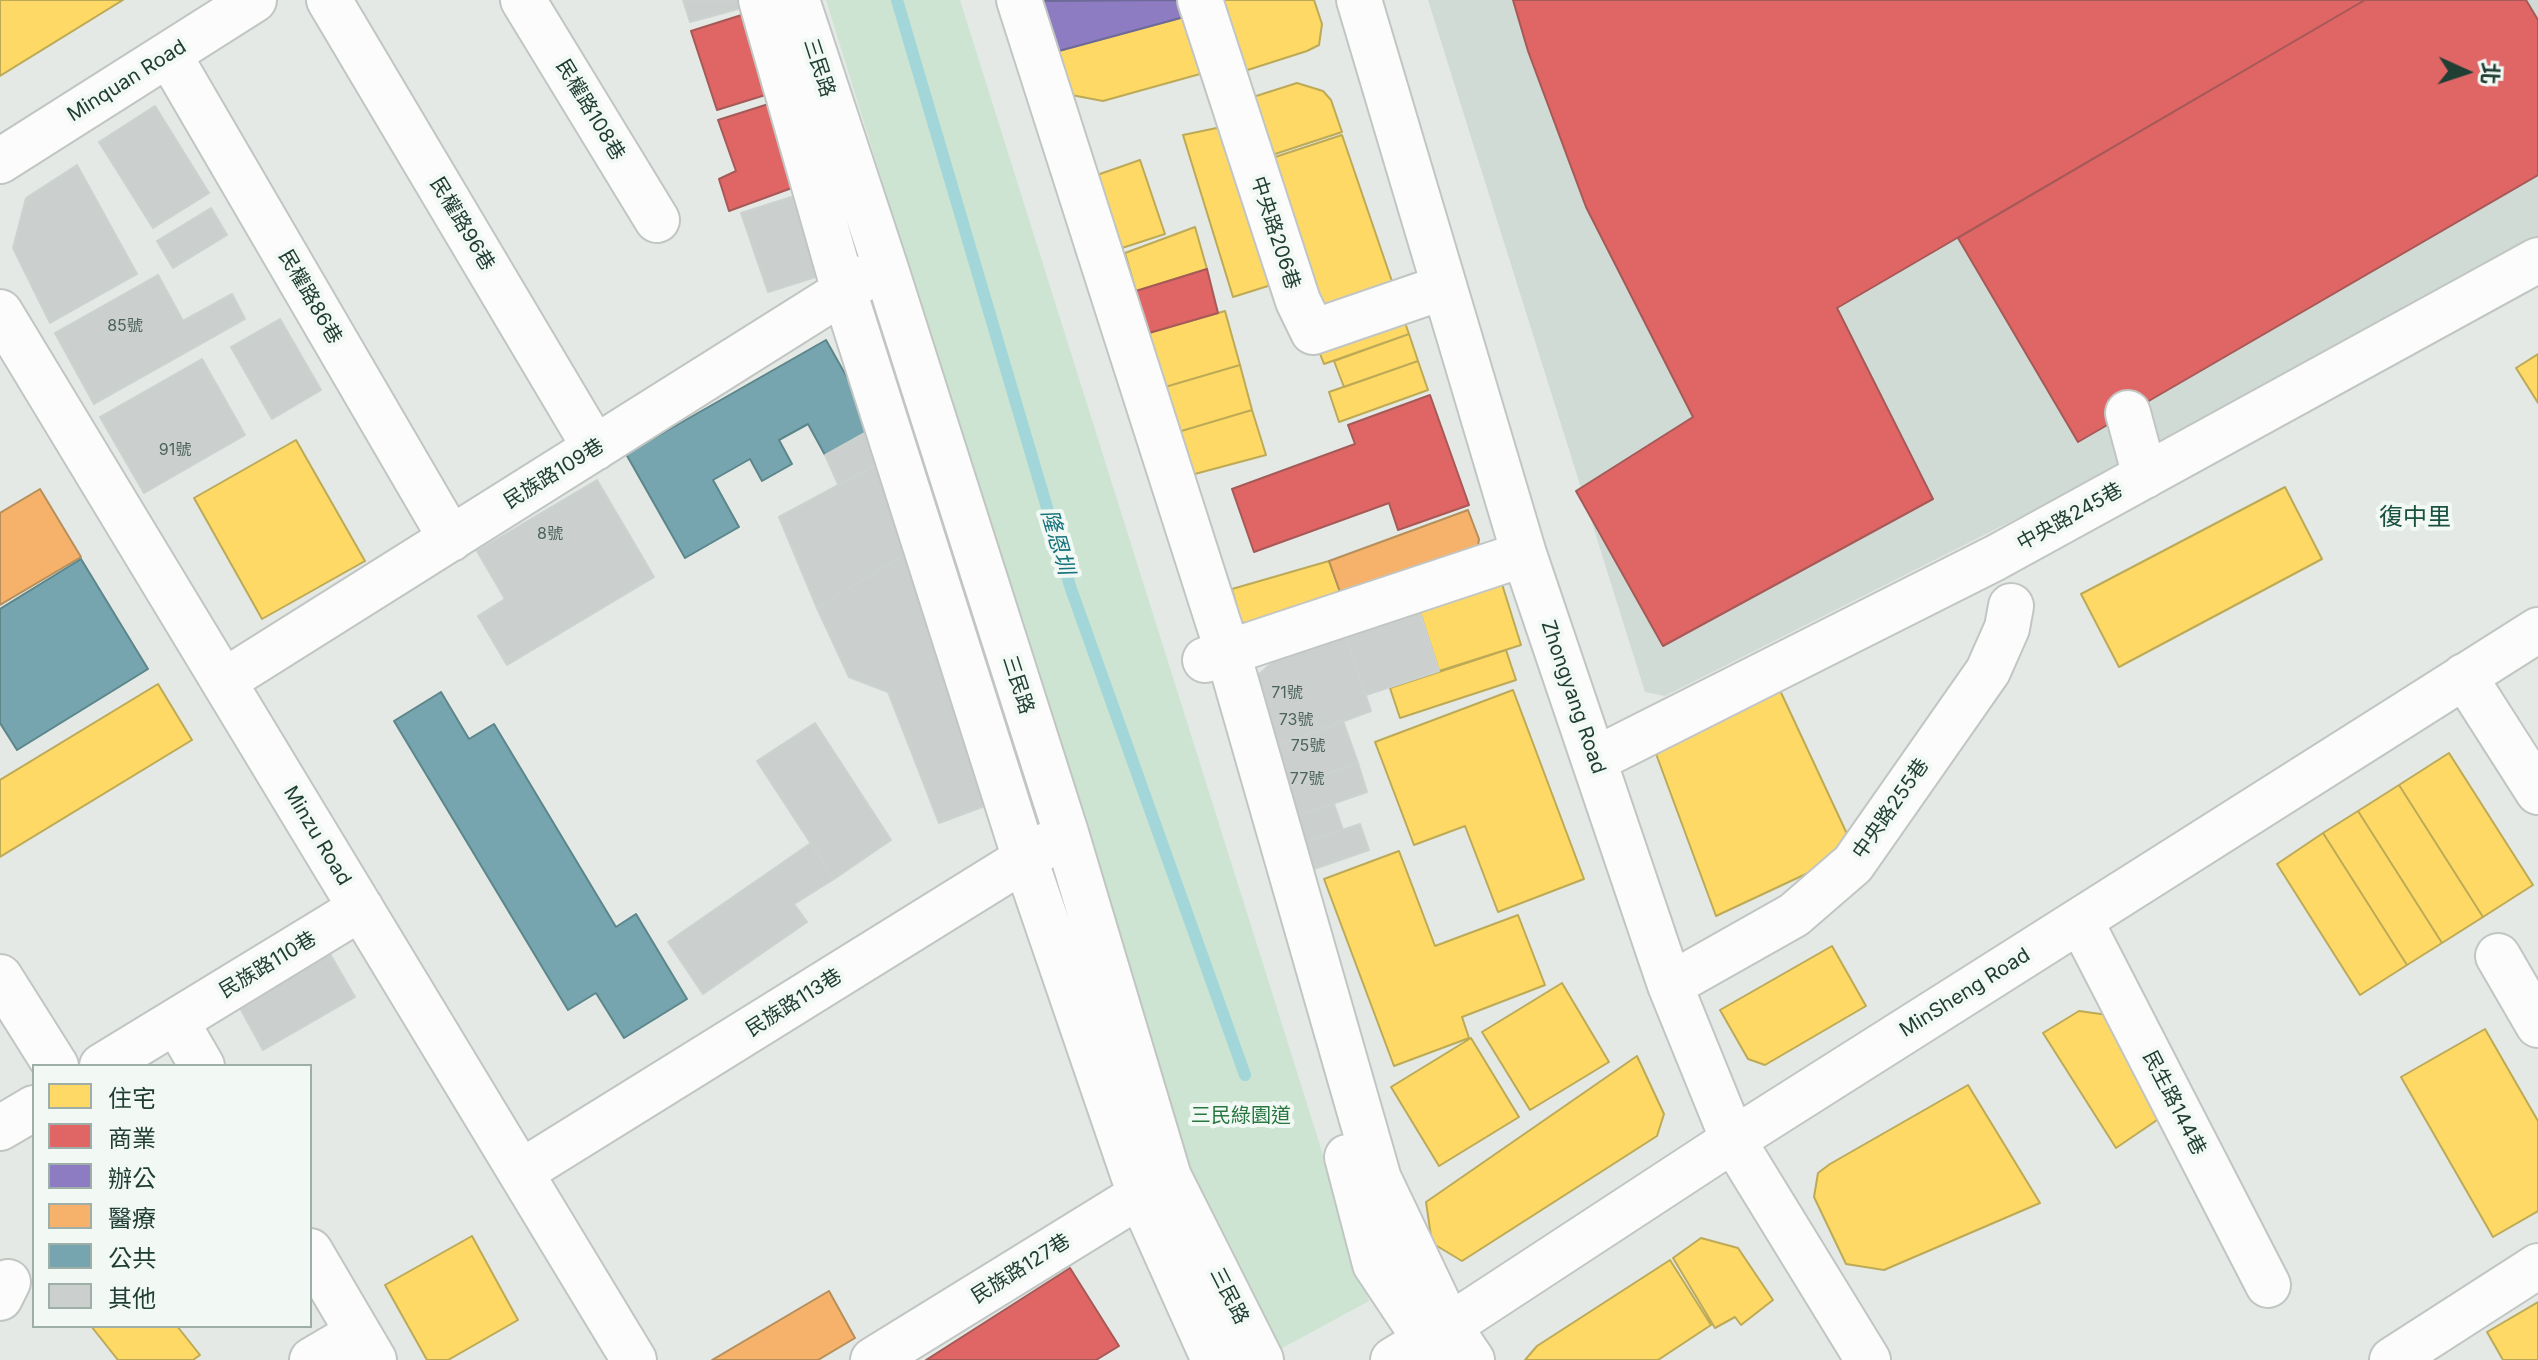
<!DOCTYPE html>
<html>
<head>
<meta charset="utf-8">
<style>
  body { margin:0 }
  #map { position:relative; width:2538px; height:1360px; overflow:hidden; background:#e4e9e6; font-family:Inter,"Noto Sans TC",sans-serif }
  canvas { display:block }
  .legend { position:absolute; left:32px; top:1064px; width:280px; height:264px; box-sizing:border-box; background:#f2f9f5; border:2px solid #9eaea8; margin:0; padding:10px 14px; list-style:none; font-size:24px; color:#203e34 }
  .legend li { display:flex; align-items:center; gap:16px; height:40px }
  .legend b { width:40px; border:2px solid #9eaea8 }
  .north { position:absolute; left:2426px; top:32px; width:80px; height:80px; -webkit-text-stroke:6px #f2f9f5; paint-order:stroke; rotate:93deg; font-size:22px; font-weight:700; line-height:32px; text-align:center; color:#203e34 }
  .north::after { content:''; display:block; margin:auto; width:28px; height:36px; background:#203e34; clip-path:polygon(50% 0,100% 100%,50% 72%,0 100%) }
</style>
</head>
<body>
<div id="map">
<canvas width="2538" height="1360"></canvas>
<ul class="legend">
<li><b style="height:22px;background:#ffd966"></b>住宅</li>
<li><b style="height:22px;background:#e06666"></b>商業</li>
<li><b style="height:22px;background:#8e7cc3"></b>辦公</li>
<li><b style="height:22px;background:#f6b26b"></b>醫療</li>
<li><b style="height:22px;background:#76a5af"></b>公共</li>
<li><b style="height:22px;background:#cbd0ce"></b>其他</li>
</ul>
<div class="north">北</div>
</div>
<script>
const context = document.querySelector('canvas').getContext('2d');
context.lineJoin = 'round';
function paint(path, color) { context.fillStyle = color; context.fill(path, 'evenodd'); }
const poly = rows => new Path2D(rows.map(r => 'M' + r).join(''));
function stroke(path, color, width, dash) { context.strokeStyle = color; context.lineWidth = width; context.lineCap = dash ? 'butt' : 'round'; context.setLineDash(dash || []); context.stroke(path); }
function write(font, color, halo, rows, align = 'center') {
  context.font = font + ' Inter,"Noto Sans TC",sans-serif'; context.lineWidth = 8; context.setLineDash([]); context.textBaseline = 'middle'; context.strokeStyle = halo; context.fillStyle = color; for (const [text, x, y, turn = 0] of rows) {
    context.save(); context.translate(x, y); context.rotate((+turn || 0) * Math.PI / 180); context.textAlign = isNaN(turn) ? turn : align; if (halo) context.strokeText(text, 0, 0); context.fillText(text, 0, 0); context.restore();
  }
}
paint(poly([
  [1428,0,2538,0,2538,243,2402,324,1665,696,1645,692]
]), '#d1dbd6');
paint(poly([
  [826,0,960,0,1369,1301,1275,1352,1189,1172]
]), '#cce4d1');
const homes = poly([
  [0,0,123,0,0,76,0,0],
  [1211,0,1314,0,1322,24,1319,45,1307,51,1235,74,1211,0],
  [1184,17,1200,74,1103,101,1066,94,1055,52,1184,17],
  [1297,83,1323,91,1331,100,1342,132,1272,155,1253,97,1297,83],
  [1231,125,1284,281,1233,297,1183,135,1231,125],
  [1342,135,1398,299,1339,319,1305,285,1263,161,1342,135],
  [1140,160,1165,234,1122,248,1097,175,1140,160],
  [1195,227,1207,269,1136,291,1125,253,1195,227],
  [1399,306,1409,334,1324,364,1313,336,1399,306],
  [1225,311,1240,365,1165,387,1149,333,1225,311],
  [1409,334,1418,361,1344,387,1334,361,1409,334],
  [2538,354,2538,403,2516,368,2538,354],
  [1418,361,1428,390,1339,422,1329,392,1418,361],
  [1240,365,1252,410,1178,432,1165,387,1240,365],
  [1252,410,1266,455,1191,475,1178,432,1252,410],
  [296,440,365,561,262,619,194,498,296,440],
  [2285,487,2322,559,2119,667,2081,594,2285,487],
  [1329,561,1345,606,1265,628,1241,622,1232,589,1329,561],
  [1502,584,1521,645,1439,671,1419,609,1502,584],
  [1506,650,1516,680,1400,718,1390,688,1506,650],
  [158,684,192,740,0,857,0,780,158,684],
  [1777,684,1855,851,1716,916,1652,743,1777,684],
  [1513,690,1584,879,1498,912,1465,826,1414,845,1375,742,1513,690],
  [2449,753,2533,885,2483,917,2399,785,2449,753],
  [2399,785,2483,917,2442,943,2358,811,2399,785],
  [2358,811,2442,943,2407,965,2323,833,2358,811],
  [2323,833,2407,965,2360,995,2277,864,2323,833],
  [1399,851,1435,946,1518,915,1545,985,1462,1017,1469,1038,1394,1066,1324,879,1399,851],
  [1832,946,1866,1006,1765,1065,1748,1059,1720,1010,1832,946],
  [1562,983,1609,1062,1530,1110,1482,1032,1562,983],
  [2079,1011,2108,1015,2163,1116,2116,1148,2043,1033,2079,1011],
  [2485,1029,2538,1121,2538,1211,2493,1237,2401,1077,2485,1029],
  [1471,1038,1519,1117,1439,1166,1391,1087,1471,1038],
  [1637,1056,1664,1114,1657,1136,1462,1261,1432,1243,1426,1202,1637,1056],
  [1968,1085,2040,1203,1884,1270,1846,1264,1814,1197,1818,1173,1830,1164,1968,1085],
  [472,1236,518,1320,448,1360,427,1360,385,1285,472,1236],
  [1701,1238,1738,1248,1773,1300,1741,1325,1735,1317,1715,1328,1673,1258,1701,1238],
  [1670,1260,1711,1325,1658,1360,1525,1360,1537,1346,1670,1260],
  [2538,1302,2538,1360,2503,1360,2487,1332,2538,1302],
  [91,1326,177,1326,200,1355,193,1360,118,1360,91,1326]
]);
paint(homes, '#ffd966');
stroke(homes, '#bcaa57', 2);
const shops = poly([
  [1513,0,2365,0,1837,308,1933,499,1663,646,1576,491,1693,417,1586,207,1528,51,1513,0],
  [2365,0,2526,0,2538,20,2538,175,2078,442,1958,238,2365,0],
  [751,12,775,92,717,110,691,31,751,12],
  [778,101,800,185,729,211,719,179,736,171,718,120,778,101],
  [1207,269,1218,313,1149,333,1136,291,1207,269],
  [1430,395,1469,505,1398,530,1389,503,1254,552,1232,489,1355,444,1348,425,1430,395],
  [1070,1268,1119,1346,1096,1360,926,1360,1070,1268]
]);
paint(shops, '#e06666');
stroke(shops, '#a65a57', 2);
const offices = poly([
  [1180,0,1184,17,1055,52,1042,1,1180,0]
]);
paint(offices, '#8e7cc3');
stroke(offices, '#6d6998', 2);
const health = poly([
  [40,489,81,557,0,605,0,513,40,489],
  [1468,510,1479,539,1477,553,1345,606,1329,561,1468,510],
  [829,1291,855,1338,818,1360,712,1360,829,1291]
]);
paint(health, '#f6b26b');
stroke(health, '#b68f5a', 2);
const public = poly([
  [826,340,875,427,825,455,808,424,779,440,792,464,762,481,750,459,713,480,739,527,685,558,626,454,826,340],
  [81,559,148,669,17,750,0,723,0,609,81,559],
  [441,692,469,739,494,724,616,927,636,914,687,999,624,1038,596,993,568,1010,394,721,441,692]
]);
paint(public, '#76a5af');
stroke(public, '#5c868a', 2);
stroke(poly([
  [897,0,1071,589,1245,1075]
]), '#a2d6d9', 12);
const building = poly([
  [683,0,748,0,749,6,690,22,683,0],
  [155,106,209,193,153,228,99,142,155,106],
  [77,165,137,274,50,323,13,248,26,198,77,165],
  [801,194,825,274,768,292,741,213,801,194],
  [211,208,227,235,173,268,157,241,211,208],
  [158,275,183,321,232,294,245,319,94,404,55,333,158,275],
  [280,319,321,390,272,419,231,347,280,319],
  [202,359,245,435,144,493,100,417,202,359],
  [875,427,885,460,838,484,825,455,875,427],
  [885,460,912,550,817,608,779,517,885,460],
  [597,480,654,577,507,665,478,616,505,599,477,551,597,480],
  [912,550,993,803,939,823,888,692,849,677,817,608,912,550],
  [1419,609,1439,671,1366,695,1344,631,1419,609],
  [1344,631,1371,711,1271,748,1253,679,1280,656,1344,631],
  [1343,721,1358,763,1284,789,1271,748,1343,721],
  [815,723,891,840,834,879,757,761,815,723],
  [1358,763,1367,792,1294,817,1284,789,1358,763],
  [1334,804,1343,830,1303,843,1294,817,1334,804],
  [1360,824,1369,850,1311,870,1303,843,1360,824],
  [811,843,834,879,794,904,807,922,703,994,668,942,811,843],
  [330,954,355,997,263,1050,239,1006,330,954]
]);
paint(building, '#cbd0ce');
stroke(building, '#ccd2cf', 2);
const minor = poly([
  [329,0,595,448],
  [523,0,657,220],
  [761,0,844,291,1025,859,1140,1195,1214,1360],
  [797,0,885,266,1066,833,1169,1177,1261,1360],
  [1019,0,1228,653,1379,1179,1449,1326,1472,1360],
  [1200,0,1298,301,1313,332,1444,287],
  [1359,0,1524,554,1670,985,1733,1140,1868,1360],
  [169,55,451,539],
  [0,161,254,0],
  [0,312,634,1360],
  [2128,413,2145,476],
  [1205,660,1524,554],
  [2464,676,2538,792],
  [224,681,868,276],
  [1594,760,1995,558,2538,260],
  [2080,920,2268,1285],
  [2498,956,2538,1025],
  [0,977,56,1066],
  [1670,985,1794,915,1853,864,1988,671,2007,628,2011,606],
  [176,1021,202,1066],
  [102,1066,361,908],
  [0,1128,34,1108],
  [1347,1157,1375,1264,1439,1360],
  [521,1172,1049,844],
  [310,1251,374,1360],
  [0,1298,8,1282],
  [312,1360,358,1333],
  [873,1360,1163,1181],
  [1393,1360,1449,1326,1733,1140,2538,630],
  [2392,1360,2538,1266]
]);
stroke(minor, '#c1c6c3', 48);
stroke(minor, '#fbfcfb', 44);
write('16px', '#4c635b', null, [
  ["85號",125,326],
  ["91號",175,450],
  ["8號",550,534],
  ["71號",1287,693],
  ["73號",1296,720],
  ["75號",1308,746],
  ["77號",1307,779]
]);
write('20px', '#203e34', '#f2f9f5', [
  ["三民路",819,68,72],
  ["Minquan Road",127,81,-32],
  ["民權路108巷",590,110,59],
  ["民權路96巷",462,224,59],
  ["中央路206巷",1275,233,72],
  ["民權路86巷",310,297,60],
  ["民族路109巷",554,474,-32],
  ["中央路245巷",2070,517,-29],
  ["三民路",1018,685,72],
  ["Zhongyang Road",1573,697,71],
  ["中央路255巷",1891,809,-55],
  ["Minzu Road",317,836,59],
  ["民族路110巷",268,965,-31],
  ["MinSheng Road",1965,993,-32],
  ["民族路113巷",794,1003,-32],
  ["民生路144巷",2174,1103,63],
  ["民族路127巷",1021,1269,-32],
  ["三民路",1229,1296,63]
]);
write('20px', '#297740', '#f2f9f5', [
  ["三民綠園道",1241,1116]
]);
write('italic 22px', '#18747d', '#f2f9f5', [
  ["隆恩圳",1057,542,74]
]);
write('24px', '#1b5140', '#f2f9f5', [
  ["復中里",2415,518]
]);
</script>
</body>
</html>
